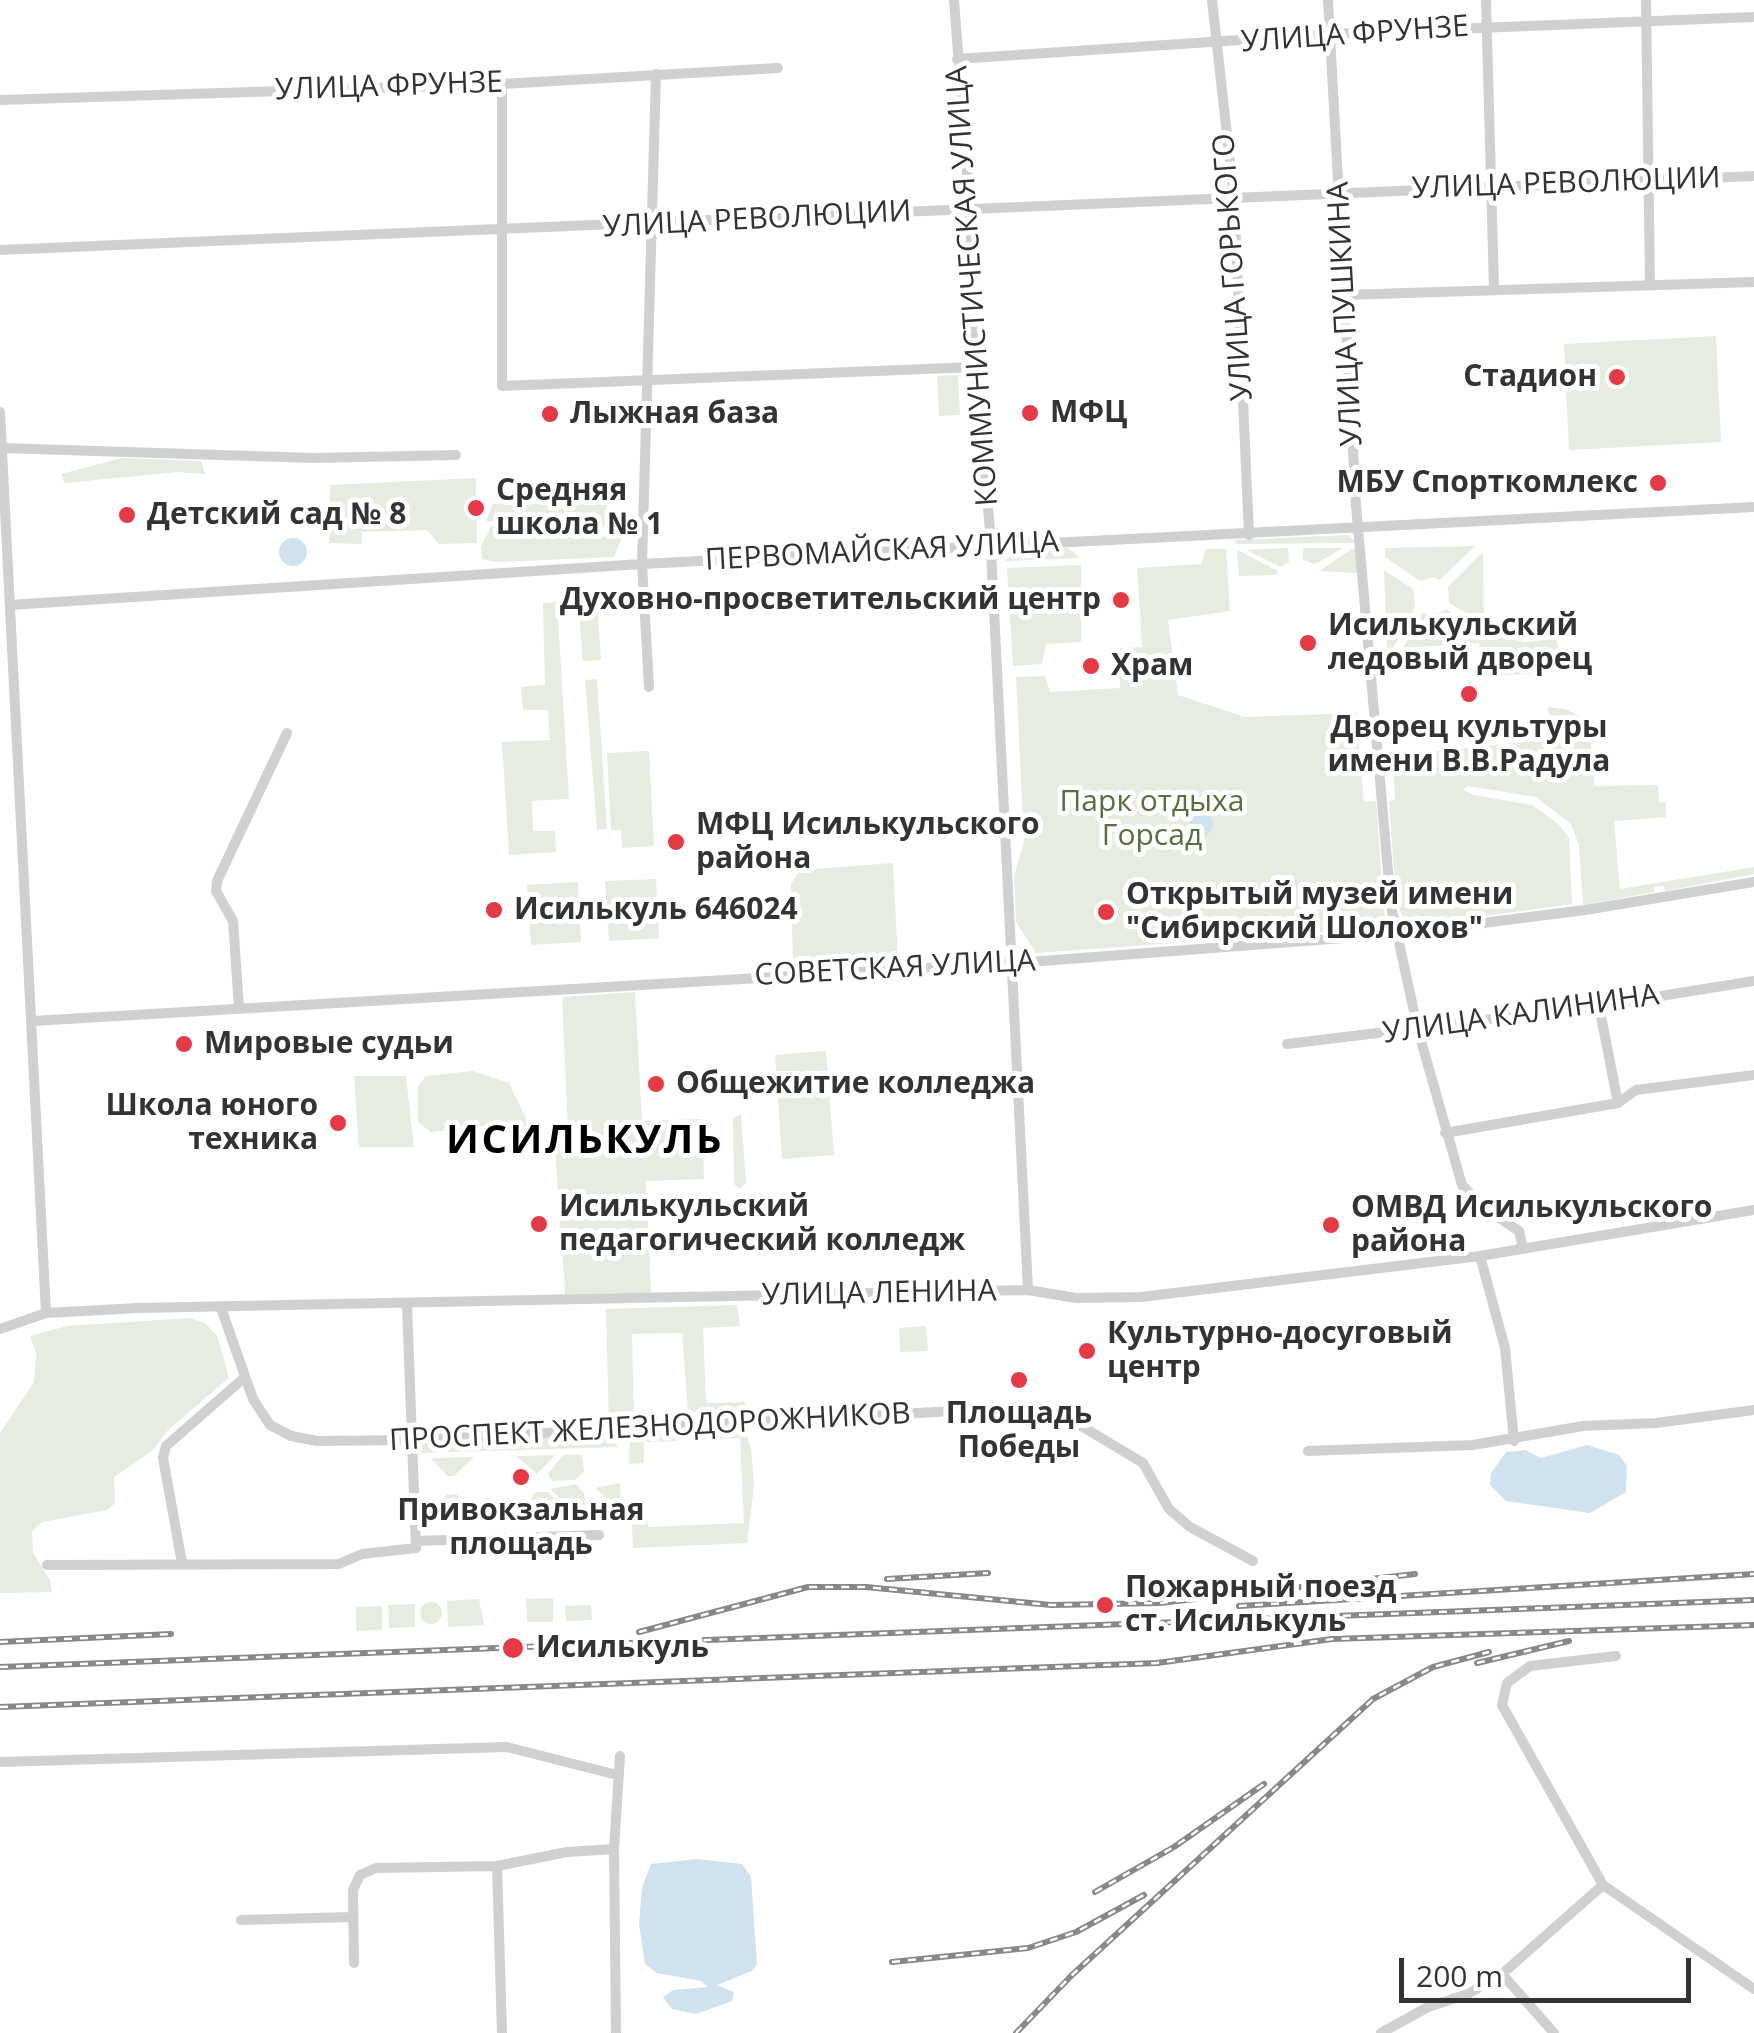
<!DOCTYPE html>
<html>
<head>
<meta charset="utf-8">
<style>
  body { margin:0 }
  #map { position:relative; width:1754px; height:2033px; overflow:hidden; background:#fff; font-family:"Open Sans",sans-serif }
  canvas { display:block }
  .scale { position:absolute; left:1399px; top:1958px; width:292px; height:45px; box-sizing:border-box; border:5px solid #333; border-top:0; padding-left:12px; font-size:30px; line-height:35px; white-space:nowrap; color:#333; -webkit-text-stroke:8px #fff; paint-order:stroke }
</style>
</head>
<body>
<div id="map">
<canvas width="1754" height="2033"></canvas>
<div class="scale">200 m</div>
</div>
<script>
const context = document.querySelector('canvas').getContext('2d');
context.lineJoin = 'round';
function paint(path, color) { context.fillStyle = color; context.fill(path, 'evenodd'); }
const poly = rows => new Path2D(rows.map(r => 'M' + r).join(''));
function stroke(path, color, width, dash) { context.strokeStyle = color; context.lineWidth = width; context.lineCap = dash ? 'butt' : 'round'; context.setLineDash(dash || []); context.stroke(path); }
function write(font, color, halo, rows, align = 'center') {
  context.font = font + ' "Open Sans",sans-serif'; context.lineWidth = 10; context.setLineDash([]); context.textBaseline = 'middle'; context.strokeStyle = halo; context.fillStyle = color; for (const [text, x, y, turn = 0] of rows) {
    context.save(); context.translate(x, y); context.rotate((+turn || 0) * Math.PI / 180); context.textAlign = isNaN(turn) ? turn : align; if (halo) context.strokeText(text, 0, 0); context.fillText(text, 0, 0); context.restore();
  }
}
paint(poly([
  [1716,336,1721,442,1569,450,1564,344],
  [958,375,960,415,939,416,937,376],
  [122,458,201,461,205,474,177,472,65,483,61,474],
  [476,478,477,543,439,544,427,530,362,532,362,544,329,543,330,485],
  [606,503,611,525,598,528,486,521,493,504],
  [491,526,589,530,601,539,610,530,624,533,614,557,496,562,482,559,481,547],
  [1348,535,1357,543,1235,544,1235,540],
  [1475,546,1440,580,1433,577,1420,581,1385,557,1385,548],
  [1068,548,1080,558,1004,561,1015,553],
  [1288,548,1289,562,1281,567,1246,550],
  [1303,548,1343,548,1315,564,1303,560],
  [1206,549,1226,549,1230,611,1168,620,1178,695,1245,717,1356,713,1364,802,1376,801,1385,923,1380,928,1036,953,1016,922,1014,876,1024,842,1016,677,1045,676,1050,692,1120,688,1120,648,1142,647,1137,568,1201,564],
  [1352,549,1357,549,1360,573,1319,571],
  [1237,550,1278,571,1277,575,1239,576],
  [1483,552,1484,623,1449,603,1448,587],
  [1081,565,1081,642,1046,644,1042,664,1013,666,1007,568],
  [1384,570,1413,589,1415,607,1393,648,1387,648],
  [597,601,601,660,583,661,578,602],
  [557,602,569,799,532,801,533,831,555,831,556,852,509,855,502,742,550,740,548,710,523,710,521,687,545,685,543,603],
  [1446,609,1473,628,1496,637,1526,642,1556,639,1560,652,1571,653,1574,661,1544,674,1491,675,1483,668,1479,643,1403,648,1422,613,1434,615],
  [597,679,607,829,597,830,585,680],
  [1548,707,1565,709,1589,720,1594,786,1658,785,1659,802,1666,803,1666,817,1614,821,1620,889,1754,867,1754,874,1665,891,1664,886,1654,887,1654,892,1583,905,1579,845,1571,824,1536,797,1468,786,1463,790,1474,795,1532,805,1558,824,1569,838,1572,904,1413,926,1405,923,1396,901,1389,801,1395,800,1393,767,1402,765,1402,757,1407,754,1552,739],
  [649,751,654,846,622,848,621,830,611,830,607,753],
  [893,863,898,961,793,966,791,884,800,870],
  [656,879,659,938,609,941,605,881],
  [578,882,581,942,531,945,527,885],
  [635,992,642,1121,702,1119,704,1179,646,1181,651,1293,565,1294,554,1133,568,1131,562,997],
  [826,1051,834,1155,782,1159,775,1055],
  [473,1071,509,1083,526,1118,526,1129,495,1125,431,1132,418,1122,418,1086,426,1076],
  [354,1076,406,1076,414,1147,359,1147],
  [741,1114,746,1183,739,1189,734,1184,733,1118],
  [737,1305,740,1326,703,1328,706,1403,746,1402,744,1410,688,1412,682,1333,632,1334,634,1423,609,1424,606,1309],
  [190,1318,205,1323,218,1337,229,1378,168,1430,152,1451,114,1477,115,1503,107,1510,42,1522,32,1531,33,1553,50,1580,52,1592,0,1593,0,1433,34,1382,36,1353,30,1336,67,1326],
  [926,1326,928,1351,900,1352,899,1328],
  [737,1429,746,1434,751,1448,754,1486,747,1543,633,1548,631,1505,646,1504,648,1527,744,1523,740,1438,689,1440,693,1432],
  [673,1433,677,1441,644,1442,644,1463,629,1464,630,1438],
  [610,1436,618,1447,419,1453,424,1442],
  [555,1455,537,1474,516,1456],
  [563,1455,582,1455,584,1472,575,1480,552,1481,548,1474],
  [474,1457,454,1476,447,1476,431,1458],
  [620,1483,621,1511,595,1488],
  [576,1484,584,1493,586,1512,576,1513,550,1489],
  [536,1492,548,1492,570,1514,518,1516],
  [456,1494,474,1518,428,1520,446,1495],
  [553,1598,553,1622,527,1622,526,1599],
  [479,1599,484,1625,448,1627,447,1601],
  '420 1613a11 11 0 1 1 22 0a11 11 0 1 1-22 0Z',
  [415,1604,415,1627,389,1628,388,1605],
  [591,1605,592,1620,566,1621,565,1606],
  [382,1606,382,1630,356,1631,356,1607]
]), '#e6ecdf');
paint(poly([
  '279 552a14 14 0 1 1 28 0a14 14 0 1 1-28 0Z',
  '1189 824a12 12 0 1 1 24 0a12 12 0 1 1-24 0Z',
  [1587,1445,1619,1455,1627,1466,1626,1492,1590,1513,1506,1501,1490,1485,1491,1473,1506,1452,1525,1450,1541,1458],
  [697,1859,742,1864,751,1877,757,1964,752,1971,717,1985,734,1992,732,2001,696,2014,672,2009,663,1997,673,1990,708,1987,701,1981,657,1973,645,1964,639,1924,642,1888,651,1864]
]), '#cfe2ee');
stroke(poly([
  [954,0,970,211,975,367,990,530,1028,1290],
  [1212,0,1234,198,1249,535],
  [1328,0,1356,505,1391,906,1418,1030,1462,1185,1483,1207,1519,1231,1523,1249],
  [1486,0,1494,289],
  [1646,0,1650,284],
  [957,59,1329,34,1754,17],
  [502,84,502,386,975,367],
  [0,100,502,84,778,68],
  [0,250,1754,176],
  [1344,295,1754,282],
  [0,412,46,1313],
  [2,448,314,458,456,455],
  [10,605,642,564,1754,507],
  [649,687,642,564,656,74],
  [1599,1006,1618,1103],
  [239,1008,233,921,216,891,217,881,287,733],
  [33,1021,1029,962,1396,934,1585,910,1754,882],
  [1287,1044,1599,1006,1754,981],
  [1445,1133,1618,1103,1636,1090,1754,1075],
  [1480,1256,1505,1348,1514,1441],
  [221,1308,253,1399,270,1425,291,1436,317,1441,414,1440,1048,1406,1143,1463,1169,1509,1190,1527,1253,1561],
  [0,1329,46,1313,138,1308,1028,1290,1076,1298,1141,1297,1480,1256,1754,1210],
  [1308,1451,1473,1445,1583,1426,1656,1423,1754,1410],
  [416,1541,599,1535],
  [182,1563,163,1458,166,1446,245,1377],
  [47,1565,339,1564,362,1554,416,1548,407,1304],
  [1616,1656,1530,1666,1507,1683,1502,1705,1603,1885,1754,1989],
  [0,1762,507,1747,617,1775],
  [497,1866,502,2033],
  [241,1920,353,1917],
  [354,1963,353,1890,360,1875,376,1868,497,1866,567,1852,614,1849],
  [1502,1974,1554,2033],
  [616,2033,614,1849,620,1756],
  [1381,2033,1428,2007,1468,1994,1502,1974,1603,1885]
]), '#d0d0d0', 10);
const rail = poly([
  [887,1579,988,1573],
  [1239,1606,1754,1574],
  [639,1632,808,1587,866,1587,1051,1605,1160,1603,1415,1574],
  [0,1642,171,1634],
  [1477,1663,1569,1641],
  [0,1667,1754,1600],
  [0,1707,1157,1663,1332,1639,1754,1625],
  [1095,1892,1174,1847,1264,1784],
  [892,1962,1028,1948,1076,1932,1144,1895],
  [1016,2033,1072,1975,1373,1699,1433,1667,1489,1652]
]);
stroke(rail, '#888', 6);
stroke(rail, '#fff', 2.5, [8]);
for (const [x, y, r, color] of [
  [1617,377,10,"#e63946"],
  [1030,413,10,"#e63946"],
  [550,414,10,"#e63946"],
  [1658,483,10,"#e63946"],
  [476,508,10,"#e63946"],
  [127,515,10,"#e63946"],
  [1121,600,10,"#e63946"],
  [1308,643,10,"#e63946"],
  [1091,666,10,"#e63946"],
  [1469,694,10,"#e63946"],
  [676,842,10,"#e63946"],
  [494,910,10,"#e63946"],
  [1106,912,10,"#e63946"],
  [184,1044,10,"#e63946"],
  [656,1084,10,"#e63946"],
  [338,1123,10,"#e63946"],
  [539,1224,10,"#e63946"],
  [1331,1225,10,"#e63946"],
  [1087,1351,10,"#e63946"],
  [1019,1380,10,"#e63946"],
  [521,1477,10,"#e63946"],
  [1105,1605,10,"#e63946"],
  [513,1648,12,"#e63946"]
]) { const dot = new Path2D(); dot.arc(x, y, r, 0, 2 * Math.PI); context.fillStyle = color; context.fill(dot); stroke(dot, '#fff', 4); }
write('30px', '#333', '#fff', [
  ["УЛИЦА ФРУНЗЕ",1355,35,-4],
  ["УЛИЦА ФРУНЗЕ",389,87,-2],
  ["УЛИЦА РЕВОЛЮЦИИ",1566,184,-2],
  ["УЛИЦА РЕВОЛЮЦИИ",757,220,-3],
  ["УЛИЦА ГОРЬКОГО",1234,267,-94],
  ["КОММУНИСТИЧЕСКАЯ УЛИЦА",973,286,-94],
  ["УЛИЦА ПУШКИНА",1346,314,-93],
  ["ПЕРВОМАЙСКАЯ УЛИЦА",882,552,-3],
  ["СОВЕТСКАЯ УЛИЦА",895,969,-3],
  ["УЛИЦА КАЛИНИНА",1521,1015,-8],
  ["УЛИЦА ЛЕНИНА",879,1294,-1],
  ["ПРОСПЕКТ ЖЕЛЕЗНОДОРОЖНИКОВ",650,1428,-3]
]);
write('bold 30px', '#333', '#fff', [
  ["Стадион",1597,377,"right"],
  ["МФЦ",1050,413],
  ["Лыжная база",570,414],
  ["МБУ Спорткомлекс",1638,483,"right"],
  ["Средняя",496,491],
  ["школа № 1",496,525],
  ["Детский сад № 8",147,515],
  ["Духовно-просветительский центр",1101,600,"right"],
  ["Исилькульский",1328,626],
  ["ледовый дворец",1328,660],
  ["Храм",1111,666],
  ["Дворец культуры",1469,728,"center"],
  ["имени В.В.Радула",1469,762,"center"],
  ["МФЦ Исилькульского",696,825],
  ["района",696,859],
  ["Открытый музей имени",1126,895],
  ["\"Сибирский Шолохов\"",1126,929],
  ["Исилькуль 646024",514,910],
  ["Мировые судьи",204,1044],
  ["Общежитие колледжа",676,1084],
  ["Школа юного",318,1106,"right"],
  ["техника",318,1140,"right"],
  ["Исилькульский",559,1207],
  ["педагогический колледж",559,1241],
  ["ОМВД Исилькульского",1351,1208],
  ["района",1351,1242],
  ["Культурно-досуговый",1107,1334],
  ["центр",1107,1368],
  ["Площадь",1019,1414,"center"],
  ["Победы",1019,1448,"center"],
  ["Привокзальная",521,1511,"center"],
  ["площадь",521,1545,"center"],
  ["Пожарный поезд",1125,1588],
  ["ст. Исилькуль",1125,1622],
  ["Исилькуль",536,1648]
], 'left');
write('30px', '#56703f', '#fff', [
  ["Парк отдыха",1152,802],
  ["Горсад",1152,836]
]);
context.letterSpacing = '2.5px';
write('bold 40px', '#000', '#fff', [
  ["ИСИЛЬКУЛЬ",585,1142]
]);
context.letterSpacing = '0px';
</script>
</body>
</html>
